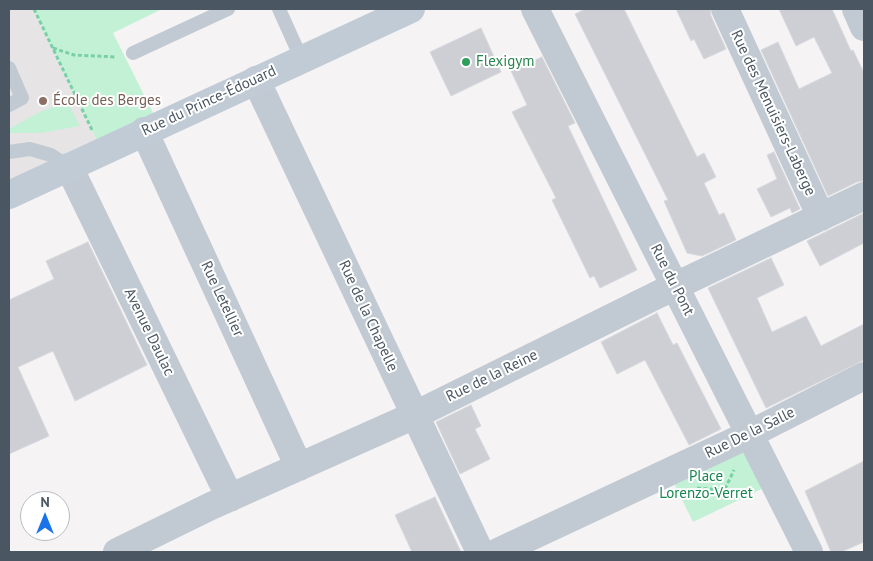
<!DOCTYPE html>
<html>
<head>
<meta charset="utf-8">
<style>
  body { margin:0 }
  #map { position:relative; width:873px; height:561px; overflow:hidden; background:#f5f3f3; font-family:"PT Sans",sans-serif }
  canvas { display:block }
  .frame { position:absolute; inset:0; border:10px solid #4a5661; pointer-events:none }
  .north { position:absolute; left:20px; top:491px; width:50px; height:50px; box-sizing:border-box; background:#fff; border:1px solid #b7bbc0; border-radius:50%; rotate:0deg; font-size:14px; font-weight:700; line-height:20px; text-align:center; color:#4a5661 }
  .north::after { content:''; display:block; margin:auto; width:18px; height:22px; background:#1a73e8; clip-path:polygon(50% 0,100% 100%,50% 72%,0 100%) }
</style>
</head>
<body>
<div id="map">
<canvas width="873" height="561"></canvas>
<div class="frame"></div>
<div class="north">N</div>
</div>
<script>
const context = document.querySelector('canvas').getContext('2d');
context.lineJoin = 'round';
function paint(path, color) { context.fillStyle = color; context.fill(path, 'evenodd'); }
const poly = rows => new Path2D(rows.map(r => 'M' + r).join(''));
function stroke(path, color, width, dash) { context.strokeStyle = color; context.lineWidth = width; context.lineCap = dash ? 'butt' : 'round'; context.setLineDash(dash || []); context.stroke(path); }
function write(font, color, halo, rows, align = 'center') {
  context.font = font + ' "PT Sans",sans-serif'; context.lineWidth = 4; context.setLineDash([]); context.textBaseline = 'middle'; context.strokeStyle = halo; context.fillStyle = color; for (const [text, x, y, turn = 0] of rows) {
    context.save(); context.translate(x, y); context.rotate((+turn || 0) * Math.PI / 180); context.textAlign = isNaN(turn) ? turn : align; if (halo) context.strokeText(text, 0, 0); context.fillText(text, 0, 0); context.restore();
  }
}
paint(poly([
  [9,9,33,9,102,151,9,195]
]), '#e6e4e5');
paint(poly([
  [33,9,162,9,113,33,159,125,102,151],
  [67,101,80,126,41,133,9,133,9,129,38,113],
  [750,434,774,483,693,522,669,473]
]), '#c3f1d5');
const building = poly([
  [585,9,624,9,697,157,704,153,716,177,704,183,719,215,724,213,736,240,702,256,687,253,664,201,668,200,575,14,585,9],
  [676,9,710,9,711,16,726,49,704,59,694,39,691,41,676,9],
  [779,9,832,9,851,51,853,50,864,73,864,181,857,182,828,196,761,50,778,42,799,89,832,73,814,37,796,46,779,9],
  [481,28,501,72,451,96,430,52,481,28],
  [542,57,575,123,568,126,637,270,600,288,594,276,590,278,552,200,556,198,512,112,527,105,511,71,542,57],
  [774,152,800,209,792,213,790,208,771,217,757,189,777,179,767,155,774,152],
  [864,213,864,243,820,266,807,241,864,213],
  [88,242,147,365,75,401,53,351,18,367,49,436,9,454,9,300,54,279,46,261,88,242],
  [771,258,784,285,757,298,772,332,806,316,821,346,864,324,864,360,766,408,708,288,771,258],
  [657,313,673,345,677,343,721,429,689,445,645,360,617,374,601,342,657,313],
  [471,405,481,426,475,429,490,459,460,474,436,422,471,405],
  [864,461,864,542,841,552,831,552,805,491,864,461],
  [435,497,461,552,412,552,395,515,435,497]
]);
paint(building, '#cdcfd5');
stroke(building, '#d7d9de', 1);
stroke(poly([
  [34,9,92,130],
  [53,48,74,55,116,57],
  [697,488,740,491,751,490],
  [725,489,734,470]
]), '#7ad0a6', 3, [4, 2.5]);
stroke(poly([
  [279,9,301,58],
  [133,53,228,9],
  [9,68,22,98,9,105],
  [9,152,30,149,51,155,69,167]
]), '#c1cad2', 14);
stroke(poly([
  [535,9,809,552],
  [725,9,821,217],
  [856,9,864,27],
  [256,80,480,552],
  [144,131,299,467],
  [69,167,230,498],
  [117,552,211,506,415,415,663,292,864,196],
  [498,552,750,434,864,376]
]), '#c1cad2', 28);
stroke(poly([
  [9,195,411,9]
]), '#c1cbd6', 28);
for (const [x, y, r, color] of [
  [466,62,5,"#2e9e5b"],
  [43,101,5,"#8d6e63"]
]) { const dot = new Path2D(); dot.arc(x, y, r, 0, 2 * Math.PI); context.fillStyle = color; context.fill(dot); stroke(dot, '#fff', 2); }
write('15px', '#27864d', '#fff', [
  ["Flexigym",476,62]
], 'left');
write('15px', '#785e54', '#fff', [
  ["École des Berges",53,101]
], 'left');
write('15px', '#4a5661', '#fff', [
  ["Rue du Prince-Édouard",209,101,-25],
  ["Rue des Menuisiers-Laberge",773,113,65],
  ["Rue du Pont",672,280,63],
  ["Rue Letellier",222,299,65],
  ["Rue de la Chapelle",368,316,65],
  ["Avenue Daulac",149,332,64],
  ["Rue de la Reine",492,376,-26],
  ["Rue De la Salle",750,433,-26]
]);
write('15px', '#17864f', '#fff', [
  ["Place",706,477],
  ["Lorenzo-Verret",706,494]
]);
</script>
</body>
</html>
